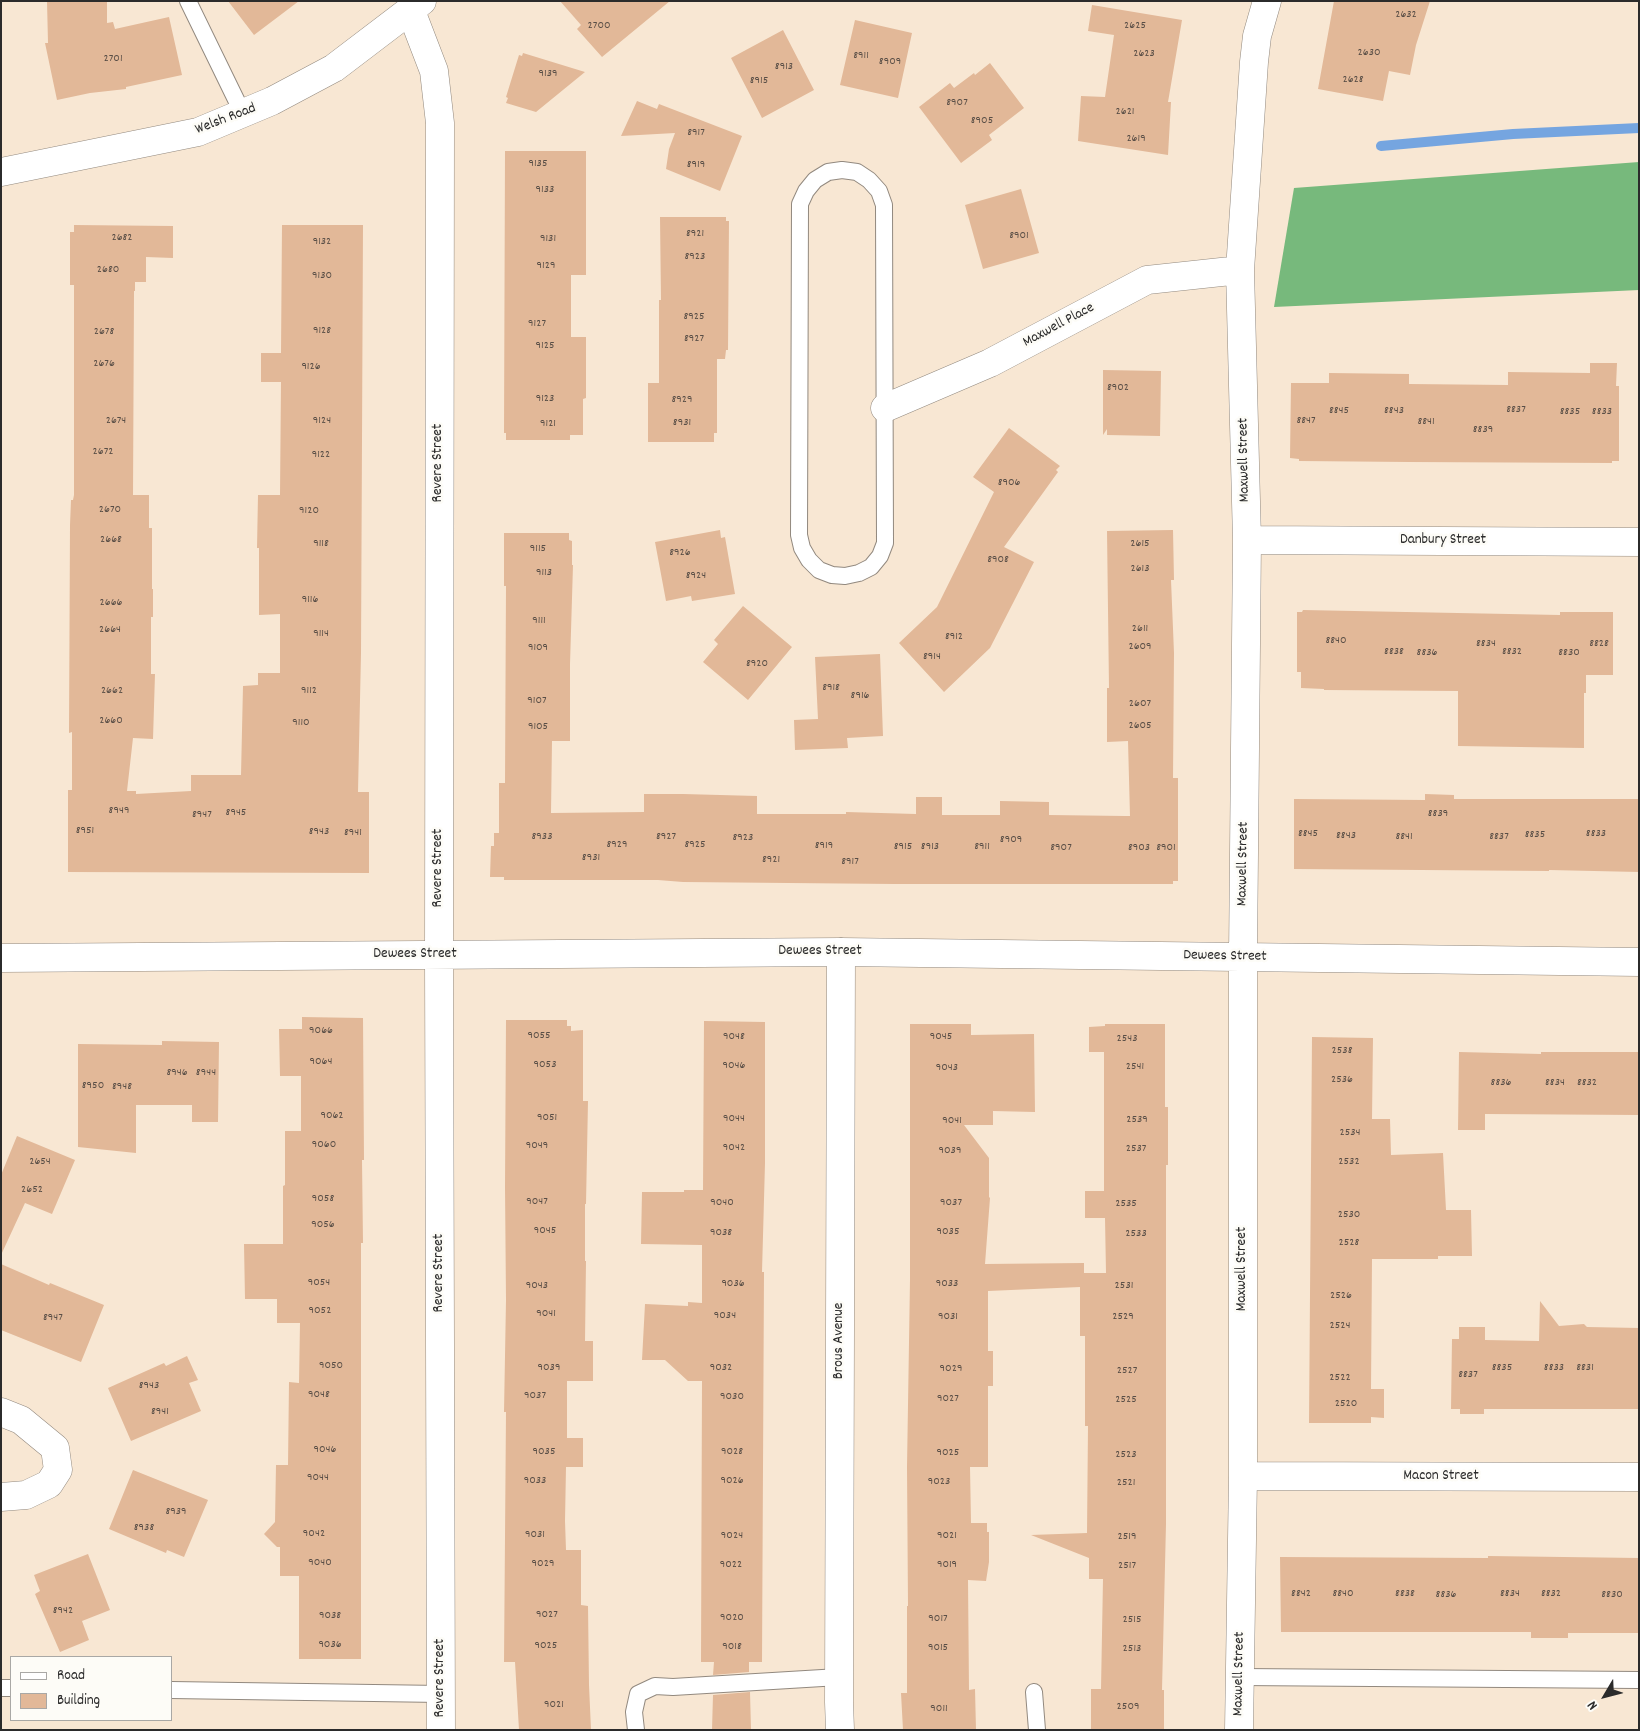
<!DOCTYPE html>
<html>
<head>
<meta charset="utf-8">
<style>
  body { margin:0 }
  #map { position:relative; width:1640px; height:1731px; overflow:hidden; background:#f8e7d3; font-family:Dekko,sans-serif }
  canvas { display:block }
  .frame { position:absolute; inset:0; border:2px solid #2b2b2b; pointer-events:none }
  .legend { position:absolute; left:10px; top:1656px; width:162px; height:65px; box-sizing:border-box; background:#fdfcf7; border:1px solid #a9a8a5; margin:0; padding:6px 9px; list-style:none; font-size:15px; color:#2b2b2b }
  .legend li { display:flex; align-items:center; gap:10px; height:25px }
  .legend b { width:25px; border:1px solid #a9a8a5 }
  .north { position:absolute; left:1580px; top:1671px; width:50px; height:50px; -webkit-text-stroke:4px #fdfcf7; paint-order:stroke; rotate:233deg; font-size:14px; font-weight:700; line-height:20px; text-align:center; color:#2b2b2b }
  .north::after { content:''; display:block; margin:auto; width:18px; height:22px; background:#2b2b2b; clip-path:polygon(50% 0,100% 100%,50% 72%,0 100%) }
</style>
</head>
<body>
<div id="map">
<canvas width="1640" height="1731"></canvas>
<div class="frame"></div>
<ul class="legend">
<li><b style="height:6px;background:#fff"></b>Road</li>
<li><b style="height:14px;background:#e2b898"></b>Building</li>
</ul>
<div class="north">N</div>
</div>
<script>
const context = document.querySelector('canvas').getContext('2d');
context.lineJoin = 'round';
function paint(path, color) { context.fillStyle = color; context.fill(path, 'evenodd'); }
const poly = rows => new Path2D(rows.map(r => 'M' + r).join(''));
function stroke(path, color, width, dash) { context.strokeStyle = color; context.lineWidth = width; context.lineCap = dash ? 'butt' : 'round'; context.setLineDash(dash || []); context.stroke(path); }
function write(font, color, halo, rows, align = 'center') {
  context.font = font + ' Dekko,sans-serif'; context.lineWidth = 5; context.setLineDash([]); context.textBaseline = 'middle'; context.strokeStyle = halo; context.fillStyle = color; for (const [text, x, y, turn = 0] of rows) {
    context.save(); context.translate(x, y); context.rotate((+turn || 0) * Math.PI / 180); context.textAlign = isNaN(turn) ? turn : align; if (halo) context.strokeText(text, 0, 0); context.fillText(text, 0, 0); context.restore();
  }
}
paint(poly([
  [1639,162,1639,290,1274,307,1294,188]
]), '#77b97c');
stroke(poly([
  [1381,146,1513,134,1639,128]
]), '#75a5e0', 10);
paint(poly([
  [47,1,107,1,107,23,113,22,115,29,169,17,182,75,126,87,126,89,90,93,57,100,45,43,48,43],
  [228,1,299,1,254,35],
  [560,1,670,1,602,57,577,29,581,25],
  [1334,1,1430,1,1416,45,1410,75,1389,71,1383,101,1318,89],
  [1092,5,1182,20,1168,102,1171,102,1168,155,1078,141,1081,96,1105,97,1114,35,1088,31],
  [855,20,912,33,898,98,840,85],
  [783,30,814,90,762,118,731,58],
  [523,53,585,72,536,112,506,103,508,98,506,97,519,55,522,56],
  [990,63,1024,108,989,135,992,140,961,163,919,107,950,83,954,88,974,73,975,75],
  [637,101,657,109,659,104,742,136,720,191,666,169,669,149,675,133,621,136],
  [505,151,586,151,586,275,571,275,571,337,586,337,586,398,583,399,583,435,570,435,570,440,506,440,506,433,504,433],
  [1021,189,1039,253,983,269,965,205],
  [660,217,726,217,726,221,729,221,728,350,726,350,725,359,717,359,717,433,714,433,714,442,648,442,648,383,659,383,659,300,661,300],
  [74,225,173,226,173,258,146,257,146,282,135,282,135,291,134,291,133,495,149,495,149,528,152,528,152,589,153,589,153,617,151,617,151,674,155,674,153,739,133,738,127,791,136,791,136,794,191,791,191,775,241,775,243,686,258,685,258,673,280,673,280,614,259,615,259,548,257,548,258,495,280,495,281,382,261,382,261,353,281,353,282,225,363,225,361,653,358,792,369,792,369,873,68,872,68,790,72,790,72,732,69,733,70,525,71,500,73,500,74,495,74,285,70,285,70,232,74,232],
  [1590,363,1617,363,1616,386,1619,386,1619,461,1612,461,1612,463,1409,462,1299,461,1299,459,1290,458,1291,383,1329,383,1329,373,1409,374,1409,384,1508,385,1508,372,1590,373],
  [1103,370,1161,371,1160,436,1107,435,1107,429,1103,435],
  [1009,428,1060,466,1056,470,1058,472,1004,547,1034,562,990,648,944,692,899,643,937,607,994,492,973,477],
  [720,530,721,538,725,537,735,594,692,601,691,596,666,601,655,542],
  [1173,530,1174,580,1171,580,1174,653,1173,778,1178,778,1178,881,1173,881,1173,884,894,884,683,882,658,880,504,880,504,877,490,877,491,846,494,846,494,833,499,833,499,783,505,783,506,586,504,586,504,533,569,533,569,540,572,541,572,565,573,565,570,664,570,741,552,741,551,813,644,812,644,794,683,794,757,796,757,814,846,814,846,812,916,814,916,797,942,797,942,815,1000,815,1000,801,1049,802,1049,815,1125,816,1130,816,1128,741,1107,742,1107,688,1109,688,1107,531],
  [743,606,792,647,748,700,703,662,718,644,714,640],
  [1303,610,1560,615,1560,612,1613,612,1613,675,1586,675,1586,693,1584,693,1584,748,1458,746,1458,691,1324,690,1324,689,1301,688,1301,672,1297,672,1297,612,1302,612],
  [880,654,883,736,847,738,848,748,795,750,794,720,818,719,815,657],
  [1425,794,1454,795,1454,799,1639,799,1639,872,1549,870,1549,871,1294,869,1294,799,1425,800],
  [302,1017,363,1018,364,1160,362,1160,363,1243,361,1243,361,1659,299,1659,299,1576,280,1576,280,1547,277,1547,264,1534,275,1522,276,1465,288,1465,289,1382,299,1383,300,1323,277,1323,277,1299,245,1299,244,1244,283,1244,283,1186,285,1185,285,1131,301,1131,301,1076,280,1076,279,1029,302,1029],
  [506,1020,567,1020,567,1026,571,1026,571,1031,583,1030,583,1101,588,1101,586,1204,585,1204,585,1261,586,1261,585,1341,593,1341,593,1381,567,1381,567,1438,583,1438,583,1467,566,1467,565,1521,566,1550,581,1550,581,1605,588,1606,589,1685,591,1730,519,1730,515,1662,504,1662,506,1412,504,1412,506,1300,505,1187],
  [704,1021,765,1022,765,1163,762,1272,764,1272,762,1662,749,1662,749,1672,713,1675,714,1662,701,1662,702,1381,688,1381,665,1360,642,1360,645,1304,688,1306,688,1302,702,1303,702,1245,641,1244,642,1192,684,1192,684,1190,703,1190],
  [910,1024,971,1024,971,1035,1034,1034,1035,1112,993,1111,993,1125,964,1125,989,1158,989,1197,990,1198,985,1264,1084,1263,1084,1273,1106,1273,1105,1218,1085,1218,1085,1191,1104,1191,1104,1052,1089,1052,1089,1027,1105,1026,1105,1024,1165,1024,1165,1107,1168,1107,1168,1165,1166,1165,1166,1524,1162,1690,1164,1690,1164,1730,1091,1730,1091,1689,1101,1689,1103,1579,1089,1579,1089,1558,1031,1535,1087,1533,1088,1426,1085,1426,1085,1336,1080,1336,1080,1287,988,1291,988,1351,993,1351,993,1386,988,1386,988,1467,970,1467,971,1523,987,1523,987,1532,989,1532,989,1562,986,1581,968,1580,969,1690,975,1689,976,1730,903,1730,901,1693,907,1693,907,1606,908,1606,907,1467,910,1280],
  [1312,1037,1373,1038,1372,1119,1390,1119,1391,1155,1443,1153,1446,1210,1471,1210,1472,1256,1438,1256,1438,1259,1372,1259,1371,1389,1384,1389,1384,1418,1371,1417,1371,1423,1309,1423],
  [162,1041,219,1042,218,1122,192,1122,192,1105,136,1105,136,1153,78,1147,78,1044,162,1045],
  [1459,1052,1541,1054,1541,1052,1639,1052,1639,1115,1485,1114,1485,1130,1458,1130],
  [17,1136,75,1160,52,1214,25,1203,1,1255,1,1175],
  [1,1264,49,1285,50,1283,104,1305,81,1362,1,1330],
  [1540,1301,1559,1326,1584,1324,1587,1327,1639,1328,1639,1409,1484,1409,1484,1414,1460,1414,1460,1409,1451,1409,1452,1339,1459,1339,1459,1327,1485,1327,1485,1340,1539,1341],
  [187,1356,198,1380,189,1383,201,1411,131,1441,108,1388,164,1363,166,1366],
  [133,1470,208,1500,184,1557,167,1550,166,1553,109,1529],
  [88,1554,110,1610,82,1621,89,1640,60,1652,35,1594,40,1591,34,1575],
  [1488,1556,1639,1558,1639,1633,1568,1633,1568,1638,1531,1638,1531,1632,1281,1632,1280,1557,1488,1558],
  [750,1692,751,1730,712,1730,713,1695]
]), '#e2b898');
const service = poly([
  [188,1,243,114],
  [842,170,857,172,869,180,879,191,884,205,885,543,880,556,871,567,859,573,845,576,832,575,819,570,809,560,802,548,799,535,800,204,806,191,815,180,828,172,842,170],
  [1240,1677,1639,1680],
  [1,1688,11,1688],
  [171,1690,441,1694],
  [1034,1692,1037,1730],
  [636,1730,634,1712,638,1694,655,1686,673,1687,839,1677]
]);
const minor = poly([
  [411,11,434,71,440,123,439,955,441,1730],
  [885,408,990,363,1147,280,1240,270],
  [1247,540,1639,542],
  [1,958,841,952,1639,962],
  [1,1412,21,1420,55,1448,58,1470,49,1484,26,1495,1,1497],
  [1243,1476,1639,1477],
  [840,1730,839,1702,841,952],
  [1239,1730,1243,1476,1243,957,1247,540,1240,270,1254,62,1257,36,1267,1]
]);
const tertiary = poly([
  [1,172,198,132,272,101,334,68,422,1]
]);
stroke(service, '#92897f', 18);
stroke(minor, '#92897f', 29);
stroke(tertiary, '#92897f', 29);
stroke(service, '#fff', 16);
stroke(minor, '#fff', 28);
stroke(tertiary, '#fff', 28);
write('12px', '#594e46', null, [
  ["2632",1406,15],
  ["2700",599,26],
  ["2625",1135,26],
  ["2630",1369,53],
  ["2623",1144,54],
  ["8911",861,56],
  ["2701",113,59],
  ["8909",890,62],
  ["8913",784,67],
  ["9139",548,74],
  ["2628",1353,80],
  ["8915",759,81],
  ["8907",957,103],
  ["2621",1125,112],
  ["8905",982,121],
  ["8917",696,133],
  ["2619",1136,139],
  ["9135",538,164],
  ["8919",696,165],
  ["9133",545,190],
  ["8921",695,234],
  ["8901",1019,236],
  ["2682",122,238],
  ["9131",548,239],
  ["9132",322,242],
  ["8923",695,257],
  ["9129",546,266],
  ["2680",108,270],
  ["9130",322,276],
  ["8925",694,317],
  ["9127",537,324],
  ["9128",322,331],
  ["2678",104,332],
  ["8927",694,339],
  ["9125",545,346],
  ["2676",104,364],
  ["9126",311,367],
  ["8902",1118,388],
  ["9123",545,399],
  ["8929",682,400],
  ["8837",1516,410],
  ["8845",1339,411],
  ["8843",1394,411],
  ["8835",1570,412],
  ["8833",1602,412],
  ["2674",116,421],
  ["9124",322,421],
  ["8847",1306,421],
  ["8841",1426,422],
  ["8931",682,423],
  ["9121",548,424],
  ["8839",1483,430],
  ["2672",103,452],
  ["9122",321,455],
  ["8906",1009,483],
  ["2670",110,510],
  ["9120",309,511],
  ["2668",111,540],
  ["9118",321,544],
  ["2615",1140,544],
  ["9115",538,549],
  ["8926",680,553],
  ["8908",998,560],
  ["2613",1140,569],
  ["9113",544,573],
  ["8924",696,576],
  ["9116",310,600],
  ["2666",111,603],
  ["9111",539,621],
  ["2611",1140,629],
  ["2664",110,630],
  ["9114",321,634],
  ["8912",954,637],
  ["8840",1336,641],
  ["8834",1486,644],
  ["8828",1599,644],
  ["2609",1140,647],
  ["9109",538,648],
  ["8838",1394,652],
  ["8832",1512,652],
  ["8836",1427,653],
  ["8830",1569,653],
  ["8914",932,657],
  ["8920",757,664],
  ["8918",831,688],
  ["2662",112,691],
  ["9112",309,691],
  ["8916",860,696],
  ["9107",537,701],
  ["2607",1140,704],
  ["2660",111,721],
  ["9110",301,723],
  ["2605",1140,726],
  ["9105",538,727],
  ["8949",119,811],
  ["8945",236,813],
  ["8839",1438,814],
  ["8947",202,815],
  ["8951",85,831],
  ["8943",319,832],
  ["8941",353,833],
  ["8845",1308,834],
  ["8833",1596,834],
  ["8835",1535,835],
  ["8843",1346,836],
  ["8933",542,837],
  ["8927",666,837],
  ["8841",1404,837],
  ["8837",1499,837],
  ["8923",743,838],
  ["8909",1011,840],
  ["8929",617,845],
  ["8925",695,845],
  ["8919",824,846],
  ["8915",903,847],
  ["8913",930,847],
  ["8911",982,847],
  ["8907",1061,848],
  ["8903",1139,848],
  ["8901",1166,848],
  ["8931",591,858],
  ["8921",771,860],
  ["8917",850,862],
  ["9066",321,1031],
  ["9055",539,1036],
  ["9048",734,1037],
  ["9045",941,1037],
  ["2543",1127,1039],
  ["2538",1342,1051],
  ["9064",321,1062],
  ["9053",545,1065],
  ["9046",734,1066],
  ["2541",1135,1067],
  ["9043",947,1068],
  ["8946",177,1073],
  ["8944",206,1073],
  ["2536",1342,1080],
  ["8836",1501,1083],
  ["8834",1555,1083],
  ["8832",1587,1083],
  ["8950",93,1086],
  ["8948",122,1087],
  ["9062",332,1116],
  ["9051",547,1118],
  ["9044",734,1119],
  ["2539",1137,1120],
  ["9041",952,1121],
  ["2534",1350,1133],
  ["9060",324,1145],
  ["9049",537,1146],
  ["9042",734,1148],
  ["2537",1136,1149],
  ["9039",950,1151],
  ["2654",40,1162],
  ["2532",1349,1162],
  ["2652",32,1190],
  ["9058",323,1199],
  ["9047",537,1202],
  ["9040",722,1203],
  ["9037",951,1203],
  ["2535",1126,1204],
  ["2530",1349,1215],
  ["9056",323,1225],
  ["9045",545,1231],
  ["9035",948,1232],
  ["9038",721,1233],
  ["2533",1136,1234],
  ["2528",1349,1243],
  ["9054",319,1283],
  ["9036",733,1284],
  ["9033",947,1284],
  ["9043",537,1286],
  ["2531",1124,1286],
  ["2526",1341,1296],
  ["9052",320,1311],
  ["9041",546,1314],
  ["9034",725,1316],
  ["9031",948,1317],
  ["2529",1123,1317],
  ["8947",53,1318],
  ["2524",1340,1326],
  ["9050",331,1366],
  ["9039",549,1368],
  ["9032",721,1368],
  ["8835",1502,1368],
  ["8833",1554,1368],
  ["8831",1585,1368],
  ["9029",951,1369],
  ["2527",1127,1371],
  ["8837",1468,1375],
  ["2522",1340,1378],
  ["8943",149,1386],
  ["9048",319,1395],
  ["9037",535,1396],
  ["9030",732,1397],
  ["9027",948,1399],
  ["2525",1126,1400],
  ["2520",1346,1404],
  ["8941",160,1412],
  ["9046",325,1450],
  ["9035",544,1452],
  ["9028",732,1452],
  ["9025",948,1453],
  ["2523",1126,1455],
  ["9044",318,1478],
  ["9033",535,1481],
  ["9026",732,1481],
  ["9023",939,1482],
  ["2521",1126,1483],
  ["8939",176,1512],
  ["8938",144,1528],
  ["9042",314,1534],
  ["9031",535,1535],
  ["9024",732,1536],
  ["9021",947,1536],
  ["2519",1127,1537],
  ["9040",320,1563],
  ["9029",543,1564],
  ["9022",731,1565],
  ["9019",947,1565],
  ["2517",1127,1566],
  ["8842",1301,1594],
  ["8840",1343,1594],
  ["8838",1405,1594],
  ["8834",1510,1594],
  ["8832",1551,1594],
  ["8836",1446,1595],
  ["8830",1612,1595],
  ["8942",63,1611],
  ["9027",547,1615],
  ["9038",330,1616],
  ["9020",732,1618],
  ["9017",938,1619],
  ["2515",1132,1620],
  ["9036",330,1645],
  ["9025",546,1646],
  ["9018",732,1647],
  ["9015",938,1648],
  ["2513",1132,1649],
  ["9021",554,1705],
  ["2509",1128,1707],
  ["9011",939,1709]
]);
write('15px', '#2b2b2b', '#fdfcf7', [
  ["Welsh Road",226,120,-21],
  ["Maxwell Place",1059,326,-28],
  ["Maxwell Street",1245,460,-91],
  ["Revere Street",439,463,-90],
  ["Danbury Street",1443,541],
  ["Maxwell Street",1244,864,-89],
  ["Revere Street",439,868,-90],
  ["Dewees Street",820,952],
  ["Dewees Street",415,955],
  ["Dewees Street",1225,957,1],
  ["Maxwell Street",1243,1269,-90],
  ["Revere Street",440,1273,-90],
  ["Brous Avenue",840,1341,-90],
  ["Macon Street",1441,1477],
  ["Maxwell Street",1240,1674,-89],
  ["Revere Street",441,1678,-90]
]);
</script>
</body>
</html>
